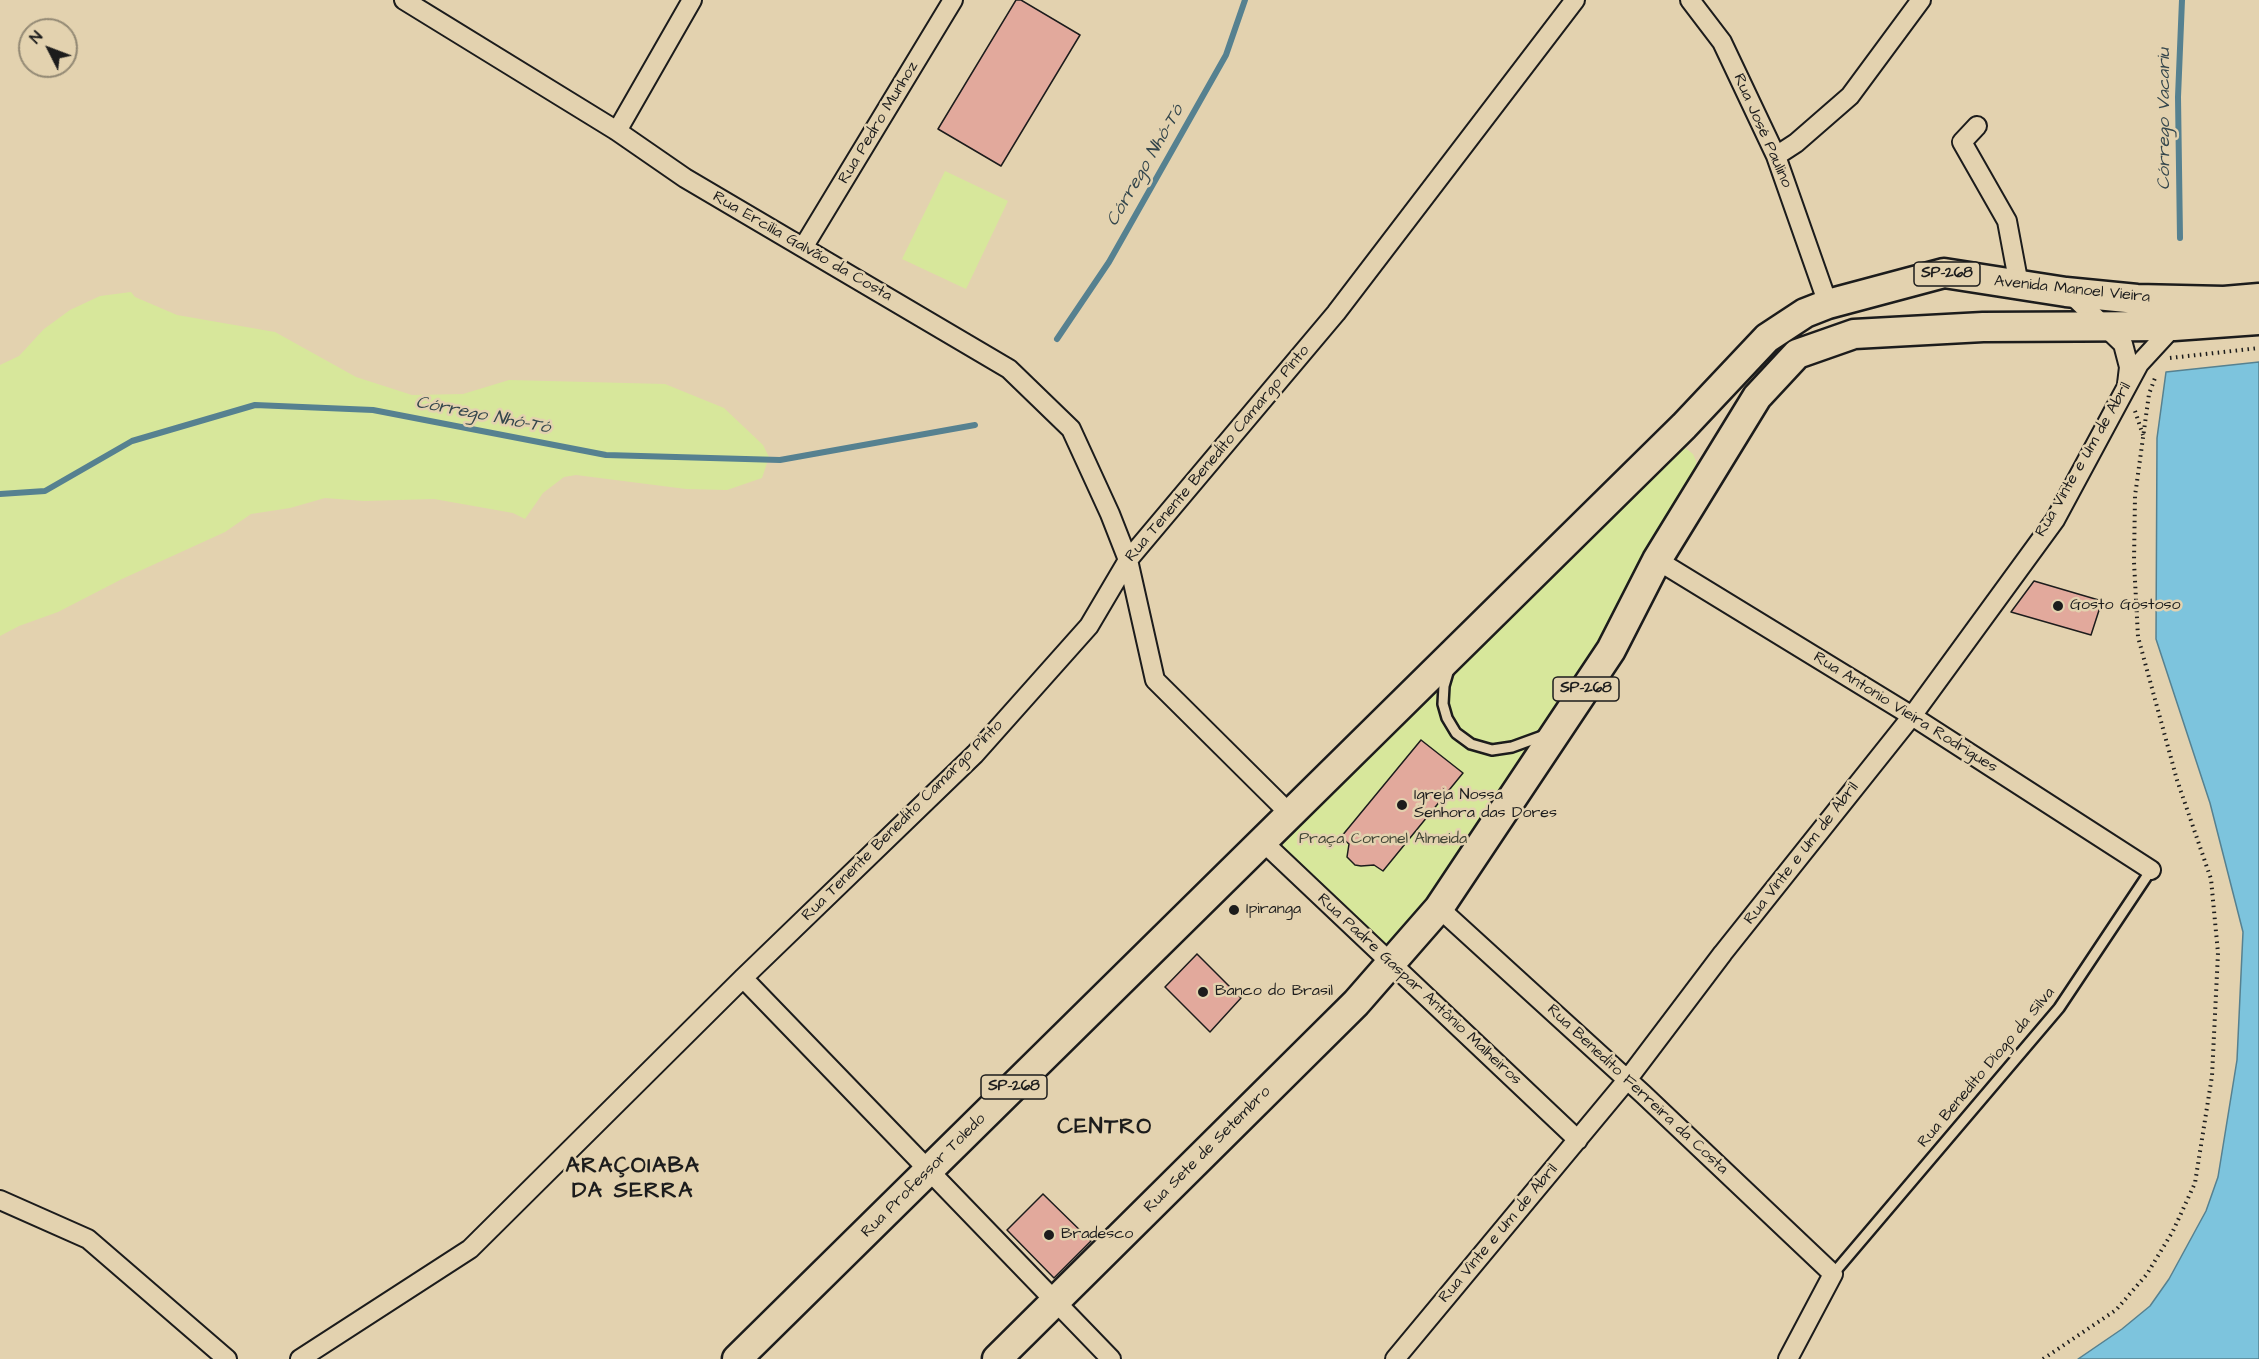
<!DOCTYPE html>
<html>
<head>
<meta charset="utf-8">
<style>
  body { margin:0 }
  #map { position:relative; width:2259px; height:1359px; overflow:hidden; background:#e3d2af; font-family:"Architects Daughter",sans-serif }
  canvas { display:block }
  .north { position:absolute; left:18px; top:18px; width:60px; height:60px; box-sizing:border-box; background:#e3d2af; border:2px solid #938974; border-radius:50%; rotate:312deg; font-size:16px; font-weight:700; line-height:24px; text-align:center; color:#1c1c1c }
  .north::after { content:''; display:block; margin:auto; width:21px; height:27px; background:#1c1c1c; clip-path:polygon(50% 0,100% 100%,50% 72%,0 100%) }
</style>
</head>
<body>
<div id="map">
<canvas width="2259" height="1359"></canvas>
<div class="north">N</div>
</div>
<script>
const context = document.querySelector('canvas').getContext('2d');
context.lineJoin = 'round';
function paint(path, color) { context.fillStyle = color; context.fill(path, 'evenodd'); }
const poly = rows => new Path2D(rows.map(r => 'M' + r).join(''));
function stroke(path, color, width, dash) { context.strokeStyle = color; context.lineWidth = width; context.lineCap = dash ? 'butt' : 'round'; context.setLineDash(dash || []); context.stroke(path); }
function write(font, color, halo, rows, align = 'center') {
  context.font = font + ' "Architects Daughter",sans-serif'; context.lineWidth = 5; context.setLineDash([]); context.textBaseline = 'middle'; context.strokeStyle = halo; context.fillStyle = color; for (const [text, x, y, turn = 0] of rows) {
    context.save(); context.translate(x, y); context.rotate((+turn || 0) * Math.PI / 180); context.textAlign = isNaN(turn) ? turn : align; if (halo) context.strokeText(text, 0, 0); context.fillText(text, 0, 0); context.restore();
  }
}
paint(poly([
  [945,171,1008,201,966,289,902,259],
  [131,292,135,297,177,315,275,332,356,377,412,395,463,394,509,380,665,384,724,408,763,445,769,457,762,478,727,490,686,489,576,475,564,477,543,493,525,519,513,513,434,499,364,501,325,498,290,508,251,514,225,532,122,579,58,612,19,626,0,636,0,365,19,356,44,329,70,310,100,296],
  [1680,444,1693,454,1696,461,1696,472,1645,574,1390,957,1268,840]
]), '#d7e79b');
const water = poly([
  [2259,362,2259,1359,2078,1359,2122,1329,2150,1306,2169,1279,2206,1211,2218,1177,2237,1060,2243,932,2210,803,2156,639,2157,438,2166,372,2259,362]
]);
paint(water, '#7dc4dd');
stroke(water, '#568190', 1.5);
stroke(poly([
  [2180,238,2178,97,2182,0],
  [1057,339,1109,262,1226,55,1245,0],
  [0,494,45,491,132,441,255,405,373,410,606,455,780,460,975,425]
]), '#568190', 6);
const building = poly([
  [1016,0,1021,0,1080,35,1001,166,938,129,1016,0],
  [2034,581,2102,601,2091,635,2011,612,2034,581],
  [1421,740,1463,773,1383,871,1374,865,1361,866,1355,865,1347,857,1349,844,1341,837,1421,740],
  [1197,954,1241,998,1210,1032,1165,987,1197,954],
  [1043,1194,1091,1241,1054,1278,1007,1230,1043,1194]
]);
paint(building, '#e2a99c');
stroke(building, '#1c1c1c', 1.5);
const service = poly([
  [1449,669,1444,686,1443,704,1447,718,1456,733,1471,744,1492,750,1512,747,1545,735],
  [1833,1274,2059,1008,2151,870]
]);
const minor = poly([
  [404,0,617,131,685,178,1009,369,1071,429,1110,514,1128,560,1155,680,1290,814],
  [1690,0,1722,42,1776,156,1828,304],
  [1977,126,1962,142,2007,221,2019,285],
  [617,131,692,0],
  [1776,156,1796,143,1850,96,1921,0],
  [804,246,953,0],
  [2068,293,2077,300,2123,344,2129,367,2127,384],
  [1657,560,1912,716,2151,870],
  [1261,840,1578,1140],
  [1439,908,1643,1094,1833,1274,1788,1359],
  [743,978,1111,1359],
  [0,1200,88,1239,227,1359],
  [300,1359,470,1249,743,978,975,754,1089,626,1128,560,1336,313,1575,0],
  [1395,1359,1627,1080,1723,953,1912,716,2055,520,2139,364,2174,326]
]);
const primary = poly([
  [737,1359,1684,426,1767,338,1805,313,1828,304,1944,273,2066,292,2137,299,2224,301,2259,298],
  [997,1359,1356,1003,1439,908,1611,650,1657,560,1757,397,1797,354,1854,334,1983,327,2174,326,2259,320]
]);
stroke(service, '#1c1c1c', 14);
stroke(minor, '#1c1c1c', 22);
stroke(primary, '#1c1c1c', 33);
stroke(poly([
  [2170,358,2259,348],
  [2135,411,2143,435],
  [2043,1359,2116,1310,2147,1274,2173,1231,2195,1183,2212,1076,2218,953,2211,879,2177,780,2138,637,2134,562,2135,496,2149,394,2155,378]
]), '#1c1c1c', 4, [1.5, 4.5]);
stroke(service, '#e3d2af', 9);
stroke(minor, '#e3d2af', 18);
stroke(primary, '#e3d2af', 28);
for (const [x, y, r, color] of [
  [2058,606,6,"#1c1c1c"],
  [1402,805,6,"#1c1c1c"],
  [1234,910,6,"#1c1c1c"],
  [1203,992,6,"#1c1c1c"],
  [1049,1235,6,"#1c1c1c"]
]) { const dot = new Path2D(); dot.arc(x, y, r, 0, 2 * Math.PI); context.fillStyle = color; context.fill(dot); stroke(dot, '#e3d2af', 2); }
for (const [x, y, w] of [
  [1947,274,66],
  [1586,689,66],
  [1014,1087,66]
]) { const box = new Path2D(); box.roundRect(x - w / 2, y - 12, w, 24, 4.5); context.fillStyle = '#e3d2af'; context.fill(box); stroke(box, '#1c1c1c', 1.5); }
write('bold 15px', '#1c1c1c', null, [
  ["SP-268",1947,274],
  ["SP-268",1586,689],
  ["SP-268",1014,1087]
]);
write('16px', '#1c1c1c', '#e3d2af', [
  ["Rua Pedro Munhoz",879,123,-59],
  ["Rua José Paulino",1762,131,66],
  ["Rua Ercilia Galvão da Costa",802,247,30],
  ["Avenida Manoel Vieira",2072,290,6],
  ["Rua Tenente Benedito Camargo Pinto",1218,454,-50],
  ["Rua Vinte e Um de Abril",2084,460,-60],
  ["Rua Antonio Vieira Rodrigues",1905,713,32],
  ["Rua Tenente Benedito Camargo Pinto",903,821,-45],
  ["Rua Vinte e Um de Abril",1802,854,-52],
  ["Rua Padre Gaspar Antônio Malheiros",1419,990,43],
  ["Rua Benedito Diogo da Silva",1987,1068,-50],
  ["Rua Benedito Ferreira da Costa",1637,1090,43],
  ["Rua Sete de Setembro",1208,1150,-45],
  ["Rua Professor Toledo",924,1176,-45],
  ["Rua Vinte e Um de Abril",1499,1234,-50]
]);
write('16px', '#1c1c1c', '#e3d2af', [
  ["Gosto Gostoso",2070,606],
  ["Igreja Nossa",1414,796],
  ["Senhora das Dores",1414,814],
  ["Ipiranga",1246,910],
  ["Banco do Brasil",1215,992],
  ["Bradesco",1061,1235]
], 'left');
write('16px', '#414535', '#e3d2af', [
  ["Praça Coronel Almeida",1383,840]
]);
write('italic 18px', '#34464c', '#e3d2af', [
  ["Córrego Vacariu",2165,119,-90],
  ["Córrego Nhó-Tó",1146,166,-60],
  ["Córrego Nhó-Tó",483,416,11]
]);
context.letterSpacing = '1.5px';
write('bold 22px', '#1c1c1c', '#e3d2af', [
  ["CENTRO",1105,1128],
  ["ARAÇOIABA",633,1167],
  ["DA SERRA",633,1192]
]);
context.letterSpacing = '0px';
</script>
</body>
</html>
